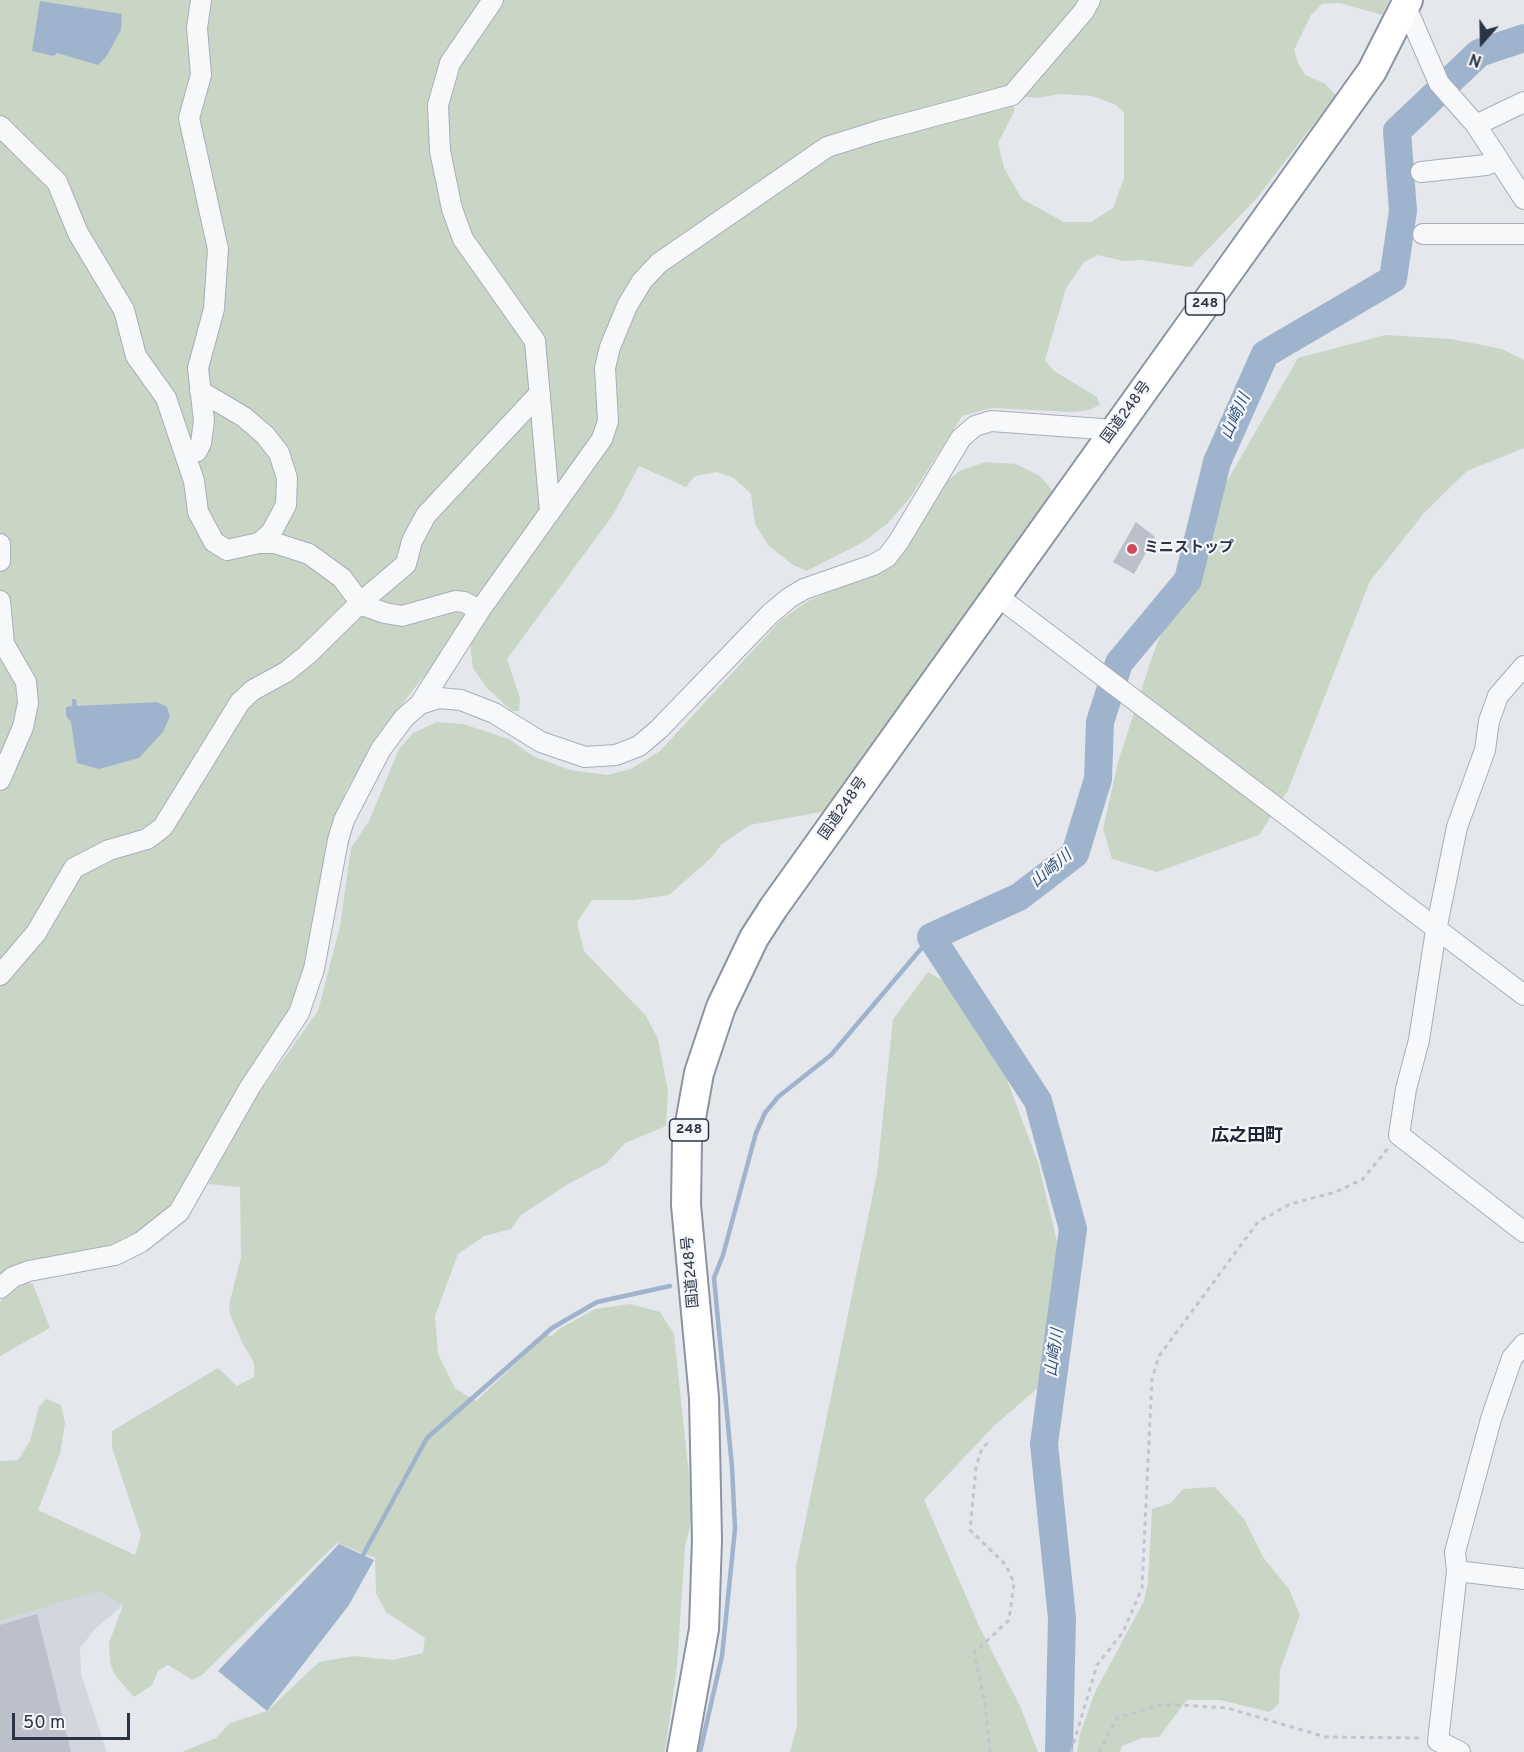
<!DOCTYPE html>
<html>
<head>
<meta charset="utf-8">
<style>
  body { margin:0 }
  #map { position:relative; width:1524px; height:1752px; overflow:hidden; background:#e4e7ec; font-family:Overpass,sans-serif }
  canvas { display:block }
  .north { position:absolute; left:1452px; top:12px; width:60px; height:60px; -webkit-text-stroke:4px #f4f6f9; paint-order:stroke; rotate:200deg; font-size:16px; font-weight:700; line-height:24px; text-align:center; color:#2b3445 }
  .north::after { content:''; display:block; margin:auto; width:21px; height:27px; background:#2b3445; clip-path:polygon(50% 0,100% 100%,50% 72%,0 100%) }
  .scale { position:absolute; left:12px; top:1713px; width:118px; height:27px; box-sizing:border-box; border:3px solid #2b3445; border-top:0; padding-left:8px; font-size:18px; line-height:21px; white-space:nowrap; color:#2b3445; -webkit-text-stroke:4px #f4f6f9; paint-order:stroke }
</style>
</head>
<body>
<div id="map">
<canvas width="1524" height="1752"></canvas>
<div class="north">N</div>
<div class="scale">50 m</div>
</div>
<script>
const context = document.querySelector('canvas').getContext('2d');
context.lineJoin = 'round';
function paint(path, color) { context.fillStyle = color; context.fill(path, 'evenodd'); }
const poly = rows => new Path2D(rows.map(r => 'M' + r).join(''));
function stroke(path, color, width, dash) { context.strokeStyle = color; context.lineWidth = width; context.lineCap = dash ? 'butt' : 'round'; context.setLineDash(dash || []); context.stroke(path); }
function write(font, color, halo, rows, align = 'center') {
  context.font = font + ' Overpass,"Noto Sans JP",sans-serif'; context.lineWidth = 4.5; context.setLineDash([]); context.textBaseline = 'middle'; context.strokeStyle = halo; context.fillStyle = color; for (const [text, x, y, turn = 0] of rows) {
    context.save(); context.translate(x, y); context.rotate((+turn || 0) * Math.PI / 180); context.textAlign = isNaN(turn) ? turn : align; if (halo) context.strokeText(text, 0, 0); context.fillText(text, 0, 0); context.restore();
  }
}
paint(poly([
  [98,1590,123,1605,96,1628,80,1648,81,1674,107,1752,0,1752,0,1621]
]), '#d2d6de');
paint(poly([
  [0,0,1087,0,1012,93,797,158,624,304,599,433,465,628,412,691,377,740,346,790,327,845,303,971,290,1006,280,1027,241,1083,177,1199,159,1219,139,1233,114,1245,26,1263,8,1269,0,1276],
  [1093,0,1389,0,1382,15,1340,3,1322,4,1311,15,1294,50,1298,63,1305,75,1324,83,1336,95,1257,198,1191,267,1141,260,1123,261,1098,255,1084,262,1066,288,1045,360,1054,371,1097,397,1100,405,1089,410,1073,412,992,408,962,416,909,499,887,524,863,542,807,571,793,565,768,545,755,524,751,494,734,478,717,472,695,476,686,487,639,466,613,515,507,659,520,698,519,711,512,711,487,688,473,668,470,644,475,633,605,442,610,391,618,340,659,270,817,156,1010,100,1015,110,998,143,1004,168,1022,199,1064,222,1091,222,1113,208,1124,178,1124,112,1116,105,1092,96,1060,94,1038,98,1017,96],
  [1385,335,1451,339,1502,349,1524,360,1524,448,1467,471,1425,512,1370,581,1288,790,1259,835,1157,872,1112,859,1103,829,1118,762,1153,654,1208,514,1298,358],
  [986,462,1016,464,1040,476,1053,491,826,811,750,825,722,844,710,859,669,895,634,900,592,900,577,922,584,951,646,1016,658,1039,668,1091,666,1126,625,1143,606,1164,568,1184,521,1215,511,1229,484,1236,458,1254,435,1316,438,1354,455,1388,476,1401,546,1335,552,1336,559,1329,595,1309,630,1304,660,1312,674,1334,693,1514,685,1547,677,1667,665,1752,182,1752,216,1738,230,1723,267,1711,319,1662,354,1656,393,1660,423,1653,425,1638,386,1612,376,1593,375,1558,337,1543,202,1675,192,1680,168,1665,158,1671,152,1685,134,1697,114,1674,110,1662,109,1643,123,1605,98,1591,0,1621,0,1461,18,1460,30,1441,39,1407,46,1399,61,1405,65,1423,60,1454,38,1510,135,1555,141,1535,112,1447,112,1431,218,1368,237,1386,254,1377,254,1363,242,1342,230,1314,229,1305,241,1257,240,1187,208,1184,254,1100,318,1011,340,926,351,848,369,821,399,749,413,733,437,722,463,724,509,739,533,756,570,770,607,775,631,769,660,751,781,620,808,601,886,568,906,546,947,481,961,470],
  [928,972,977,1001,1038,1162,1059,1250,1064,1365,994,1426,924,1500,979,1626,1020,1706,1038,1752,790,1752,797,1726,796,1566,877,1174,893,1019],
  [28,1283,33,1284,50,1328,0,1356,0,1302,12,1289],
  [1215,1487,1244,1519,1263,1557,1289,1589,1300,1615,1280,1670,1279,1703,1270,1712,1220,1700,1187,1700,1159,1737,1142,1738,1122,1746,1120,1752,1077,1752,1080,1734,1095,1692,1144,1601,1148,1582,1152,1509,1171,1503,1183,1489]
]), '#c9d6c5');
paint(poly([
  [40,1,122,14,121,30,106,57,98,65,57,53,54,56,32,51],
  [72,699,76,699,77,706,157,702,167,707,170,716,163,732,139,758,99,769,77,763,71,722,66,716,66,707,72,706],
  [339,1544,374,1560,349,1605,267,1711,218,1671]
]), '#9fb4cc');
stroke(poly([
  [363,1555,427,1438,552,1328,597,1302,670,1286],
  [700,1752,722,1656,735,1529,732,1467,714,1278,723,1255,756,1133,765,1113,778,1097,831,1055,931,937]
]), '#9fb4cc', 4.5);
stroke(poly([
  [1059,1752,1062,1618,1044,1444,1073,1229,1038,1101,931,937,1019,897,1075,854,1098,779,1100,722,1119,663,1188,580,1217,462,1265,354,1393,279,1403,211,1397,131,1479,53,1524,38]
]), '#9fb4cc', 28);
paint(poly([
  [1136,522,1155,537,1134,574,1113,562],
  [37,1614,71,1752,0,1752,0,1625]
]), '#bbc0ca');
const minor = poly([
  [493,0,450,63,438,105,440,151,452,209,463,239,535,341,550,512],
  [1406,7,1439,83,1476,125,1524,199],
  [1476,125,1524,102],
  [0,126,57,182,78,233,124,310,136,356,166,398,194,481,198,512,214,542,227,550,259,543,275,543,309,554,342,578,362,605,385,613,402,616,455,601,464,602,480,610],
  [1421,172,1486,165,1499,160],
  [1423,234,1524,234],
  [200,391,244,417,265,435,279,453,287,478,286,505,271,533,259,543],
  [185,450,197,451,201,443,204,421,198,368,214,309,218,249,189,118,201,75,197,28,201,0],
  [0,544,0,561],
  [996,595,1524,995],
  [0,601,4,644,26,682,28,703,23,727,0,780],
  [1524,666,1498,696,1489,721,1485,750,1457,827,1436,930,1419,1040,1406,1089,1399,1135,1524,1232],
  [420,704,480,610,602,439,608,421,605,368,610,347,627,306,642,281,659,263,827,147,878,131,1012,95,1084,11,1090,0],
  [0,975,36,933,74,868,109,850,147,839,163,827,240,702,253,690,286,672,307,655,360,603,406,564,412,541,426,515,540,393],
  [0,1288,13,1277,29,1271,115,1255,141,1242,179,1212,250,1087,299,1013,314,969,338,840,344,820,381,749,404,718,420,704,439,698,461,700,494,713,541,742,585,757,616,755,639,746,659,729,770,614,789,598,804,589,873,565,887,557,899,541,961,438,975,426,991,421,1115,430],
  [1457,1571,1524,1579],
  [1460,1752,1438,1741,1457,1571,1455,1552,1491,1419,1512,1358,1524,1344]
]);
const highway = poly([
  [682,1752,704,1629,707,1539,704,1398,686,1205,687,1140,699,1073,721,1007,754,938,774,907,1372,71,1408,0]
]);
stroke(minor, '#a9aeb7', 22);
stroke(highway, '#8b94a3', 32);
stroke(poly([
  [990,1752,985,1703,974,1653,1009,1620,1014,1583,1006,1565,970,1530,976,1467,982,1448,991,1440],
  [1071,1752,1097,1665,1123,1632,1142,1588,1152,1379,1159,1356,1258,1222,1290,1204,1336,1192,1363,1179,1389,1147],
  [1099,1752,1117,1718,1164,1704,1227,1708,1326,1737,1421,1738]
]), '#c2c5cb', 3, [4.5, 4.5]);
stroke(minor, '#f7f8fa', 20);
stroke(highway, '#fff', 28);
for (const [x, y, r, color] of [
  [1132,549,6,"#d1495b"]
]) { const dot = new Path2D(); dot.arc(x, y, r, 0, 2 * Math.PI); context.fillStyle = color; context.fill(dot); stroke(dot, '#f4f6f9', 2); }
for (const [x, y, w] of [
  [1205,304,39],
  [689,1130,39]
]) { const box = new Path2D(); box.roundRect(x - w / 2, y - 11, w, 22, 4.5); context.fillStyle = '#f4f6f9'; context.fill(box); stroke(box, '#2b3445', 1.5); }
write('bold 14px', '#2b3445', null, [
  ["248",1205,304],
  ["248",689,1130]
]);
write('15px', '#2b3445', '#f4f6f9', [
  ["国道248号",1127,413,-54],
  ["国道248号",844,809,-55],
  ["国道248号",692,1272,-95]
]);
write('bold 15px', '#2b3445', '#f4f6f9', [
  ["ミニストップ",1144,549]
], 'left');
write('italic 16px', '#34527a', '#f4f6f9', [
  ["山崎川",1237,417,-66],
  ["山崎川",1052,870,-40],
  ["山崎川",1056,1353,-82]
]);
write('bold 18px', '#1d2536', '#f4f6f9', [
  ["広之田町",1247,1137]
]);
</script>
</body>
</html>
